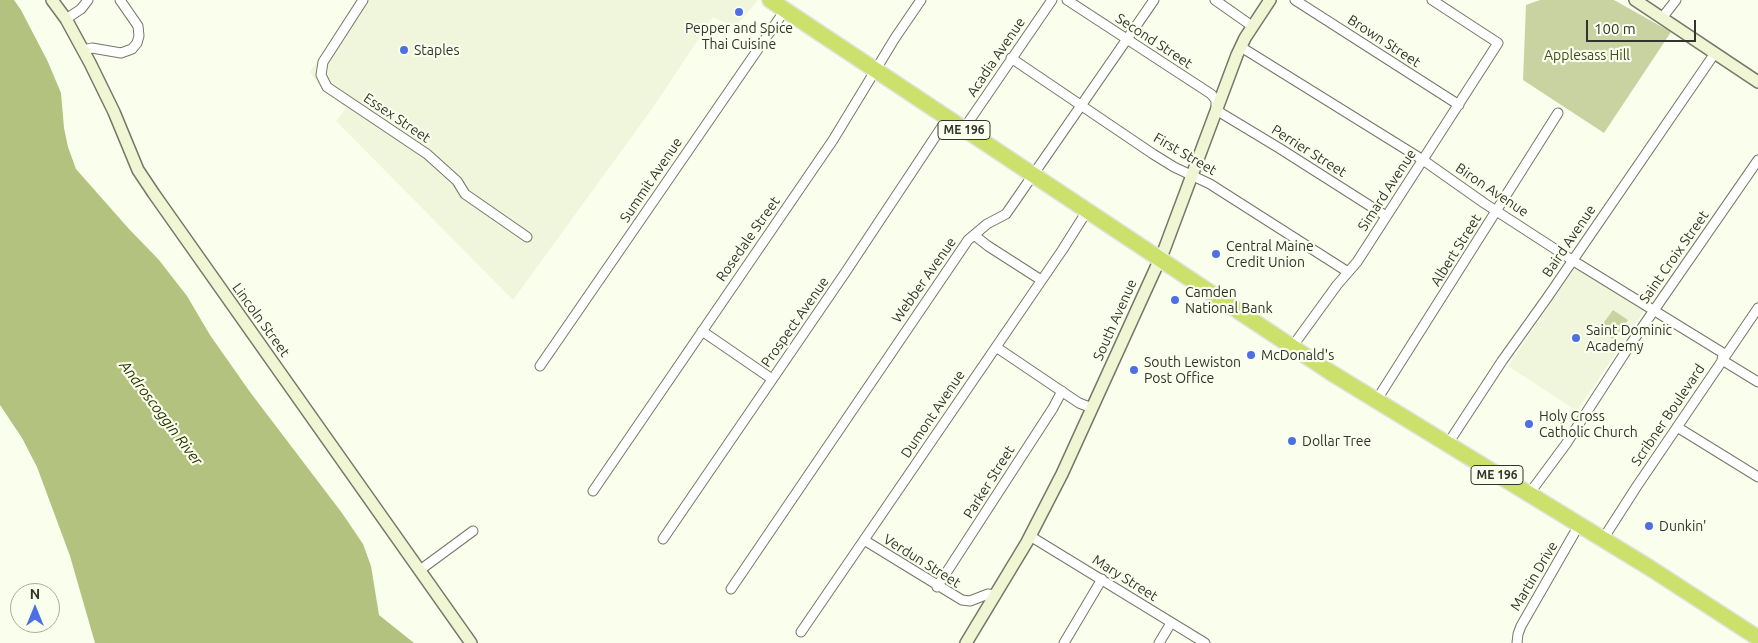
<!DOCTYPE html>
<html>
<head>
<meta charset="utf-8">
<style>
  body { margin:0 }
  #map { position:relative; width:1758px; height:643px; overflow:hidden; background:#fafeec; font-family:Ubuntu,sans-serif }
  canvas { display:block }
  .north { position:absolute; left:10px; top:583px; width:50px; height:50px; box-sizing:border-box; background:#fafeec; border:1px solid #aaad9f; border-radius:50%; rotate:0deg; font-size:14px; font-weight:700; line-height:20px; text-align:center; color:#32332c }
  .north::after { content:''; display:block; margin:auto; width:18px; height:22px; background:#4e6fe3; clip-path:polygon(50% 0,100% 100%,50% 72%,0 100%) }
  .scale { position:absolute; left:1586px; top:20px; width:110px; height:22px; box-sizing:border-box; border:2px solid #32332c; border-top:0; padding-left:6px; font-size:15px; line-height:18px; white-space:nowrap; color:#32332c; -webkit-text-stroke:4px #fafeec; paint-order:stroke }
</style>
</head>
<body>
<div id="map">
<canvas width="1758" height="643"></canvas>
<div class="north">N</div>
<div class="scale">100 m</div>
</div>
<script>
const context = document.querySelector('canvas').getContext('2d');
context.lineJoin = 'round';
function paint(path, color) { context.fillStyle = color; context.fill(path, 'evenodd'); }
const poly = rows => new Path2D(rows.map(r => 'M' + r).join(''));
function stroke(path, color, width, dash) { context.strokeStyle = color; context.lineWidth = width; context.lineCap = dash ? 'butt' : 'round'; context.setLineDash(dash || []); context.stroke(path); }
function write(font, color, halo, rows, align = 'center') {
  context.font = font + ' Ubuntu,sans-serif'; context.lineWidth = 4.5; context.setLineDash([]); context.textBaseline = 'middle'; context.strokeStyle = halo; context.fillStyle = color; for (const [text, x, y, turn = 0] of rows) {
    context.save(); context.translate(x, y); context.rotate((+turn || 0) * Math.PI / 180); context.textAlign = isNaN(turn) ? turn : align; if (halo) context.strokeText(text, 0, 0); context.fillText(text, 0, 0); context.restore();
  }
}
paint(poly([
  [358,0,758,0,735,27,713,17,654,106,513,300,336,121,346,108,320,86,310,72],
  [1576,266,1644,311,1577,411,1508,366]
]), '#f0f6dc');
paint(poly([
  [1540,0,1614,0,1671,32,1604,133,1523,80,1526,5],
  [1613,310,1628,320,1614,340,1599,329]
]), '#c8d3a1');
paint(poly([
  [0,0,14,0,21,10,48,62,61,93,64,128,68,147,76,169,129,229,159,260,187,296,210,335,250,392,342,513,363,544,371,566,379,615,414,643,95,643,70,556,37,467,22,438,0,405]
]), '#b4c280');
const street = poly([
  [363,0,323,62,321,75,327,87,427,154,457,181,465,194,527,237],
  [1067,0,1211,94,1216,100,1216,110,1279,148,1386,216],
  [1215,0,1252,26],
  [1295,0,1459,105],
  [1662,18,1676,0],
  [66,19,81,9,88,0],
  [1241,47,1423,160,1484,203,1572,260,1723,353,1722,360,1758,382],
  [83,50,92,48,121,53,132,49,137,43,139,36,138,26,120,0],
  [1011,58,1153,154,1174,167,1210,184,1348,272],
  [963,130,1052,0],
  [974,235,988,246,1041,280],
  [702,331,772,379],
  [996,347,1079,403,1092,408],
  [1292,347,1337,285,1357,262,1498,43,1432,0],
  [540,366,785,10],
  [1376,401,1558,113],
  [1677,427,1758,477],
  [1447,445,1502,361,1547,298,1715,53],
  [593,491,833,140,895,38,921,0],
  [1529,494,1566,444,1630,345,1758,160],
  [1030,536,1205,643],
  [663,539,845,273,947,119],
  [1603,539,1637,486,1758,308],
  [864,540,962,600,970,601,988,594,996,595],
  [420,570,473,531],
  [937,587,1053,408,1062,391],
  [731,589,968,240,987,224,1006,214,1154,0],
  [801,632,1063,249,1087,211],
  [1064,643,1102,579],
  [1159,643,1171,623],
  [1517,643,1518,634,1521,626,1579,525]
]);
const secondary = poly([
  [52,0,66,19,90,63,114,112,138,170,154,194,471,643],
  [1635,0,1758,82],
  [966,643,1027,542,1062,474,1164,250,1237,55,1245,38,1270,0]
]);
const highway = poly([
  [770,0,1330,372,1650,568,1758,638]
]);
stroke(street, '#747868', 11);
stroke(secondary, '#747868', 14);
stroke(highway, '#e2e2e1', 18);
stroke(street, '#fff', 9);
stroke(secondary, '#f0f6d3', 11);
stroke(highway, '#cce16c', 15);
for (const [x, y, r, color] of [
  [739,12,5,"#4e6fe3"],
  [404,50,5,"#4e6fe3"],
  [1216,254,5,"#4e6fe3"],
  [1175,300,5,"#4e6fe3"],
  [1576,338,5,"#4e6fe3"],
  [1251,355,5,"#4e6fe3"],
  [1134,370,5,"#4e6fe3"],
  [1529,424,5,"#4e6fe3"],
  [1292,441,5,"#4e6fe3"],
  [1649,526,5,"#4e6fe3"]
]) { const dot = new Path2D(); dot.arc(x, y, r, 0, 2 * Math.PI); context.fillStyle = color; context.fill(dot); stroke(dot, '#fafeec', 2); }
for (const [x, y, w] of [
  [964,130,52],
  [1497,475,52]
]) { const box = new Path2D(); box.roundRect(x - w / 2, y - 9.5, w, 19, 4); context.fillStyle = '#fafeec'; context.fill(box); stroke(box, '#32332c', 1); }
write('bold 12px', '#32332c', null, [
  ["ME 196",964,130],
  ["ME 196",1497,475]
]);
write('14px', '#32332c', '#fafeec', [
  ["Pepper and Spice",739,28,"center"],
  ["Thai Cuisine",739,44,"center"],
  ["Staples",414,50],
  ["Central Maine",1226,246],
  ["Credit Union",1226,262],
  ["Camden",1185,292],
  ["National Bank",1185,308],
  ["Saint Dominic",1586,330],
  ["Academy",1586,346],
  ["McDonald's",1261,355],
  ["South Lewiston",1144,362],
  ["Post Office",1144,378],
  ["Holy Cross",1539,416],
  ["Catholic Church",1539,432],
  ["Dollar Tree",1302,441],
  ["Dunkin'",1659,526]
], 'left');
write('14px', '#32332c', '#fafeec', [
  ["Second Street",1154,41,33],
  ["Brown Street",1384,41,33],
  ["Acadia Avenue",996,57,-56],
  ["Essex Street",397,118,34],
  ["Perrier Street",1309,151,32],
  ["First Street",1185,154,30],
  ["Summit Avenue",651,180,-56],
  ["Simard Avenue",1387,190,-57],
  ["Biron Avenue",1492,190,34],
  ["Rosedale Street",748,239,-55],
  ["Baird Avenue",1569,241,-56],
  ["Albert Street",1456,250,-58],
  ["Saint Croix Street",1674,257,-55],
  ["Webber Avenue",924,280,-55],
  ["Lincoln Street",261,320,54],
  ["South Avenue",1115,320,-66],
  ["Prospect Avenue",795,322,-55],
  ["Dumont Avenue",933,414,-56],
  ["Scribner Boulevard",1668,415,-56],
  ["Parker Street",989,482,-58],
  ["Verdun Street",922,561,32],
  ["Martin Drive",1534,576,-59],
  ["Mary Street",1125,578,32]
]);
write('14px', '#424b1a', '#fafeec', [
  ["Applesass Hill",1587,55]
]);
write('italic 15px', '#2c3300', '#fafeec', [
  ["Androscoggin River",161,413,53]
]);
</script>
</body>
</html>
